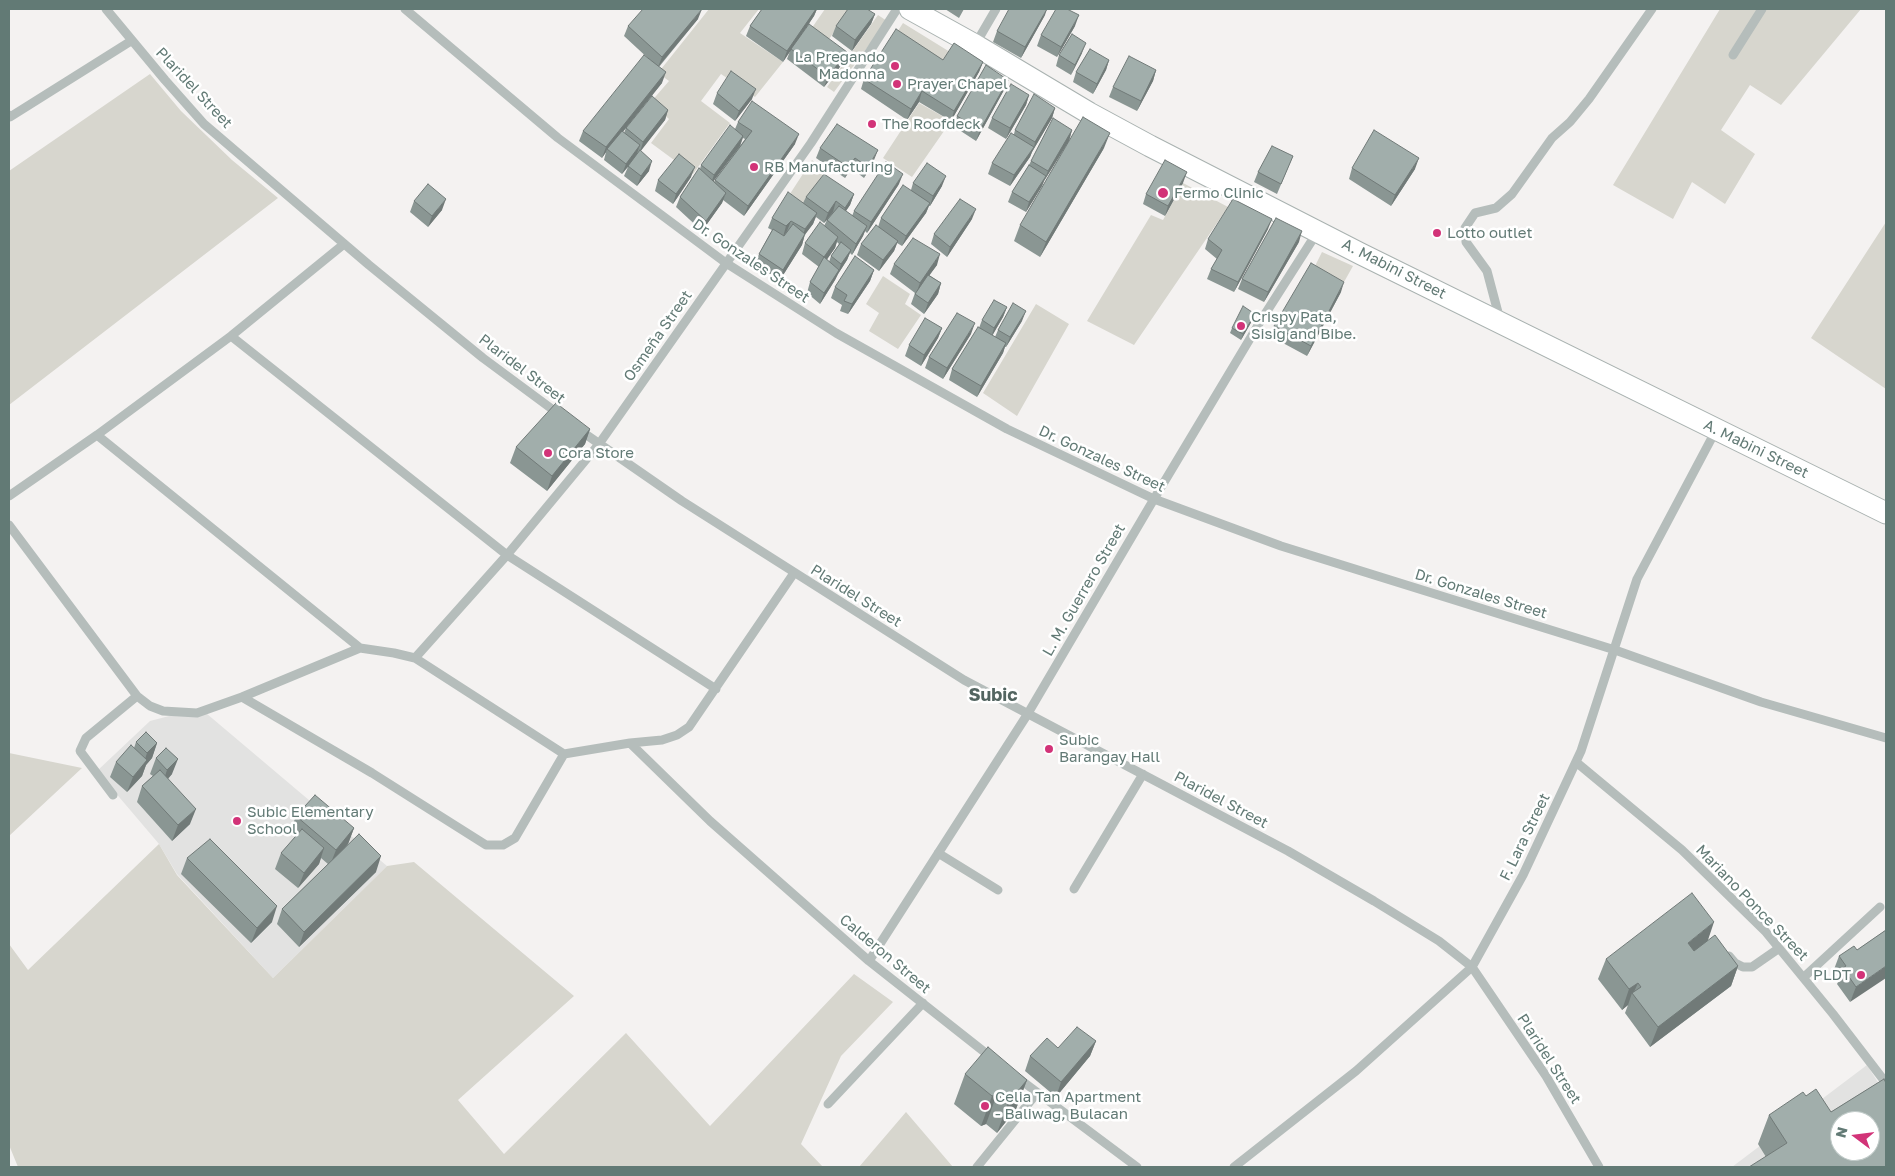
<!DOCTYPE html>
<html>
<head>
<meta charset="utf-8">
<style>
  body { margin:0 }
  #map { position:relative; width:1895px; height:1176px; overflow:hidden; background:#f4f2f1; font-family:"Golos Text",sans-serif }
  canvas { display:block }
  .frame { position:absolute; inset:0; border:10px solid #627a75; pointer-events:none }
  .north { position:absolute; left:1830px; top:1111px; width:50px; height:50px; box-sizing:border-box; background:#fff; border:1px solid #c0cac8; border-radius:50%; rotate:285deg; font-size:14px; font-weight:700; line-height:20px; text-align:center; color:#627a75 }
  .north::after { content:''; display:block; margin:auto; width:18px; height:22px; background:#d23378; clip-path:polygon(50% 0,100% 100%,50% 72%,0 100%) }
</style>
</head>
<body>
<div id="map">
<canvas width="1895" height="1176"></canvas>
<div class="frame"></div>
<div class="north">N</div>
</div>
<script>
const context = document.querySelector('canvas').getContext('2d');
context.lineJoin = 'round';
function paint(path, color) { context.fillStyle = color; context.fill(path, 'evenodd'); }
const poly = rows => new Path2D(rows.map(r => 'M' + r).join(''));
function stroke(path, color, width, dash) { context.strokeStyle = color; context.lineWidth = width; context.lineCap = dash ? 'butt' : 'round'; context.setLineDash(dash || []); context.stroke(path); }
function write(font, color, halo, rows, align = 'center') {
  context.font = font + ' "Golos Text",sans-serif'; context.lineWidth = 5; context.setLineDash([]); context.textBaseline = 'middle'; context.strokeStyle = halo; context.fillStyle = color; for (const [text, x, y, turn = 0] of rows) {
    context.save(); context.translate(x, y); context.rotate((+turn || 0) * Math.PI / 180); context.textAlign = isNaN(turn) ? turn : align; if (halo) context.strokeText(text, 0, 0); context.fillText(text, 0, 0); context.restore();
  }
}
paint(poly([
  [200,708,387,866,273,978,177,874,159,844,97,771,150,721],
  [1867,1065,1886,1095,1886,1167,1732,1167],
  [1840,1121,1870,1121,1870,1151,1840,1151]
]), '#e2e2e1');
paint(poly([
  [709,9,759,9,740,33,783,62,755,97,721,74,701,101,730,123,693,174,651,143,669,119,650,103,669,81,658,73],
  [825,9,850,9,825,45,809,32],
  [1720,9,1861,9,1781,105,1750,85,1721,130,1755,154,1725,204,1692,182,1673,219,1613,185],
  [878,15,887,21,834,92,827,87],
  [903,23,950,52,939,70,892,40],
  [150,74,181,111,232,160,278,198,9,405,9,171],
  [919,103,951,121,912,177,883,158],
  [812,160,826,171,799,209,786,200],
  [1183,183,1228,207,1134,345,1087,321,1151,215,1163,220],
  [1886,222,1886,389,1811,338],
  [1322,252,1353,266,1344,282,1315,266],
  [883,276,910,294,905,304,921,315,898,349,869,331,879,313,866,304],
  [1036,304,1069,324,1017,416,983,393],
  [9,753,82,768,9,836],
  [159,844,177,875,273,978,387,866,414,862,574,996,458,1100,504,1154,626,1033,710,1126,854,974,893,1002,841,1056,801,1144,823,1167,18,1167,9,1145,9,944,28,970],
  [906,1112,953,1167,859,1167]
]), '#d7d6ce');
const major = poly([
  [910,9,975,45,1089,113,1150,146,1361,254,1886,513]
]);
stroke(major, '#a9b2b0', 23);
stroke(poly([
  [106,9,165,80,204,124,369,265,483,358,560,415],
  [405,9,558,138,726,263,836,333,1007,429,1154,499,1281,546,1615,650,1761,702,1886,738],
  [975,45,996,9],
  [1733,55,1762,9],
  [9,115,10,117,131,41],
  [1500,320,1487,271,1466,242,1465,228,1475,213,1496,208,1512,194,1552,138,1570,122,1589,99,1652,9],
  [231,336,507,555,716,689],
  [578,429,682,501,964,680,1288,851,1374,901,1439,941,1472,967,1546,1076,1599,1167],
  [97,435,360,648],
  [9,496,97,435,231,336,344,244],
  [9,525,137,696,150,706,163,711,197,713,242,697,360,648,394,653,415,658,564,754,630,743,662,740,677,735,689,727,794,573],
  [415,658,507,555,599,444,811,143,897,9],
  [242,697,372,773,486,845,503,845,515,838,564,754],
  [630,743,710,821,869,961,992,1058],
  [1576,762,1682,850,1765,931,1833,1014,1886,1083],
  [113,795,80,751,86,738,137,696],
  [938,853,998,890],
  [1074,889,1143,774],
  [1729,956,1735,963,1743,967,1752,967,1778,949],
  [869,961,1027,715,1154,499,1260,322,1318,231],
  [1804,977,1880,907],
  [1018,1078,1137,1167],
  [828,1104,923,1003],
  [977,1167,1037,1093],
  [1234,1167,1356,1071,1472,967,1523,875,1581,751,1637,579,1716,430]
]), '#b5bdbb', 9);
stroke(major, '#fff', 21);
paint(poly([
  [762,9,817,9,814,16,802,34,847,52,843,63,824,87,787,59,790,51,783,62,746,36,750,26],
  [945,9,964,9,959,18],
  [875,14,871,24,852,51,832,36,836,26],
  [1045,15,1021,58,993,42,997,31],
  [698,19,659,67,662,83,623,132,624,133,626,128,668,110,665,120,640,151,649,171,637,186,624,176,628,167,622,174,604,160,606,152,602,158,579,141,583,131,651,61,624,36,628,26],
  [1075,26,1057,57,1037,46,1041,35],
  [1082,53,1071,75,1056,66,1059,55],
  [943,60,983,62,979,72,951,121,919,102,907,120,861,89,864,79],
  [1109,60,1106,70,1093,94,1073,82,1076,72],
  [1156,70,1153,81,1137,111,1109,97,1113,87],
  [1008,80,1004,90,976,141,953,126,957,116],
  [717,93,752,99,735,121,713,104],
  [1029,95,1026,105,1006,139,988,128,992,118],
  [1055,108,1052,118,1032,152,1030,157,1010,186,988,174,992,163,1014,134,1015,130],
  [738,122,795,144,744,216,723,200,722,203,702,231,676,207,680,197,700,169,701,165,735,129],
  [743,138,745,139,715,180,714,182,713,181,740,146],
  [1072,130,1069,141,1044,181,1042,186,1026,212,1008,202,1012,192,1029,165,1031,161],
  [820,148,874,160,864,178,851,168,845,178,816,158],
  [1104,148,1040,257,1014,241,1020,225],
  [1293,156,1277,194,1254,182,1258,172],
  [1352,168,1415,169,1391,206,1349,179],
  [691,177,673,204,655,191,658,180],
  [913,183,942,186,930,206,929,206,926,213,902,246,897,243,894,251,879,271,857,255,861,244,878,227,881,218,911,190],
  [1183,183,1165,216,1143,204,1146,194],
  [899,184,867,233,865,231,863,236,852,255,850,253,847,260,838,274,835,280,820,304,807,293,810,282,819,267,802,254,805,243,824,226,827,220,824,223,816,217,813,224,805,234,802,245,780,280,755,265,759,254,772,230,768,228,772,218,803,203,806,197,854,194,850,205,846,211,852,216,854,211],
  [837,242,839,244,831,256,829,262,827,259,835,248],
  [414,201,442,210,428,227,410,212],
  [972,219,947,257,931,244,934,234],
  [1268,229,1234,292,1207,279,1211,269,1217,259,1205,249,1208,239],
  [1299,242,1264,302,1238,289,1242,279],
  [894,264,937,265,929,275,941,283,938,294,924,314,911,304,915,293,890,274],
  [874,270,870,281,848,314,840,311,842,305,831,298,835,287],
  [1341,292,1307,356,1270,336,1274,326],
  [1007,307,1003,317,992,335,995,337,998,330,1022,321,1006,347,1005,347,1003,353,977,397,949,380,952,369,979,328,982,320],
  [1253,319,1241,340,1230,333,1232,328],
  [942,328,938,338,921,366,905,356,909,345],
  [971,334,943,379,925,368,929,357],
  [590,429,585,444,547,491,510,463,516,447],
  [136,742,157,743,152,758,146,765,142,776,127,792,110,777,116,762,134,748],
  [156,758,172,774,168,779,190,824,172,841,137,802,142,786,153,776,150,774],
  [296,816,354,828,348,844,345,848,376,872,299,947,277,924,282,909,328,864,321,858,319,864,298,888,275,869,281,853,296,836,290,832],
  [187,858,272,922,251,943,181,874],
  [1886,930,1850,1002,1837,984,1839,980,1833,972,1839,956,1857,950],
  [1708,941,1738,966,1731,986,1650,1047,1625,1013,1628,1005,1622,1010,1598,979,1606,959],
  [1096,1041,1090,1056,1056,1097,1025,1071,1030,1056,1058,1048],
  [965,1074,1027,1080,1016,1109,997,1133,986,1124,981,1126,954,1104],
  [1884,1079,1766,1157,1758,1144,1769,1115,1806,1096,1831,1112]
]), '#8a9693');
paint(poly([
  [702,9,698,19,658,67,662,57],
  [816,9,817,9,814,16,783,62,787,51],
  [1047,9,1045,15,1021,58,1025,47],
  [875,14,871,24,852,51,855,40],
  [1079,15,1075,26,1057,57,1061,47],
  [1086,43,1082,53,1071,75,1075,65],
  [847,52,843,63,824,87,828,77],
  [1109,60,1106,70,1093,94,1097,84],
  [983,62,979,72,951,121,954,111],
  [1156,70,1153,81,1137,111,1141,101],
  [666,72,662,83,608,150,607,149,606,152,602,158,606,147],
  [1008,80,1004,90,976,141,980,130],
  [756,89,752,99,735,121,739,111],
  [922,91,919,102,907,120,911,109],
  [1029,95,1026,105,1006,139,1010,128],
  [1055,108,1052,118,1032,152,1030,157,1010,186,1014,175,1034,147,1035,142],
  [668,110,665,120,640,152,643,142],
  [1072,130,1069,141,1044,181,1048,171],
  [1110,133,1104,148,1040,257,1046,242],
  [799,134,795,144,744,216,748,206],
  [743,136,740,146,710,186,714,175],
  [640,145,636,156,622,174,626,164],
  [878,150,874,160,864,178,868,167],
  [855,158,851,168,845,178,848,167],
  [1419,158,1415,169,1391,206,1395,195],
  [652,161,649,171,637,186,641,176],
  [695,167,691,177,673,204,676,194],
  [1187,172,1183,183,1165,216,1168,206],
  [903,174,899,184,867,233,871,222],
  [946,176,942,186,930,206,933,196],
  [1046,176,1042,186,1026,212,1029,202],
  [726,193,722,203,702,231,706,221],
  [854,194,850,205,841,218,845,208],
  [446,199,442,210,428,227,432,216],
  [836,201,833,212,824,223,828,213],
  [930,203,926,213,902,246,906,236],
  [976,209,972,219,947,257,950,247],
  [817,213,813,224,801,240,805,229],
  [1272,219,1268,229,1234,292,1238,282],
  [791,221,787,231,783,237,786,226],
  [867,226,863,236,852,255,856,244],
  [1302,231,1299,242,1264,302,1268,292],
  [805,234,802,245,780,280,783,270],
  [838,237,835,248,821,268,824,257],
  [898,241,894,251,879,271,883,260],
  [851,250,847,260,838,274,835,280,820,304,824,293,839,270,841,264],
  [940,254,937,265,916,294,920,283],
  [874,270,870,281,848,314,852,304],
  [1344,282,1341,292,1307,356,1311,346],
  [941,283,938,294,924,314,928,303],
  [1007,307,1003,317,991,338,994,328],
  [1026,311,1022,321,1006,347,1010,337],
  [1255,314,1253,319,1241,340,1243,334],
  [975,323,971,334,943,379,947,368],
  [942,328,938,338,921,366,924,355],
  [1006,343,1003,353,977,397,981,386],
  [590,429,585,444,547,491,552,476],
  [157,743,152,758,146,765,142,776,127,792,133,777,143,765,147,753],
  [178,759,172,774,162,785,167,770],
  [196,809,190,824,172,841,178,825],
  [354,828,348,844,330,865,336,850],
  [324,848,319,864,298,888,304,873],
  [381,856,376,872,299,947,304,932],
  [277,906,272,922,251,943,257,928],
  [1714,922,1707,943,1680,963,1688,943],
  [1738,966,1731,986,1650,1047,1658,1027],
  [1886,966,1886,978,1850,1002,1856,987],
  [1638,983,1633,994,1632,993,1628,1005,1622,1010,1629,989],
  [1096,1041,1090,1056,1056,1097,1061,1082],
  [1027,1080,1016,1109,997,1133,1008,1103],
  [997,1094,986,1124,981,1126,992,1096]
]), '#717a78');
const building = poly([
  [643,9,702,9,662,57,628,26,643,9],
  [762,9,816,9,787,51,750,26,762,9],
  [848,9,867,9,875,14,855,40,836,26,848,9],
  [1009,9,1047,9,1025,47,997,31,1009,9],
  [1056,9,1067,9,1079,15,1061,47,1041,35,1056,9],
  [809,24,847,52,828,77,791,49,809,24],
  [896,29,943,60,954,43,983,62,954,111,922,91,911,109,864,79,896,29],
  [1072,34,1086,43,1075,65,1059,55,1072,34],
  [1090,49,1109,60,1097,84,1076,72,1090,49],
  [644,55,666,72,606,147,583,131,644,55],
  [1129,56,1156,70,1141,101,1113,87,1129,56],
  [986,65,1008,80,980,130,957,116,986,65],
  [731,71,756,89,739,111,717,93,731,71],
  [1011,84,1029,95,1010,128,992,118,1011,84],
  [1034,94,1055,108,1035,142,1015,130,1034,94],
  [652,96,668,110,643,142,626,128,652,96],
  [752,101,799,134,748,206,715,180,752,131,738,122,752,101],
  [1083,117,1110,133,1046,242,1020,225,1083,117],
  [1053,118,1072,130,1048,171,1031,161,1053,118],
  [837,124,878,150,868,167,855,158,848,167,820,148,837,124],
  [730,125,743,136,714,175,701,165,730,125],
  [1374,130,1419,158,1395,195,1352,168,1374,130],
  [622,131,640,145,626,164,607,149,622,131],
  [1011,133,1034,147,1014,175,992,163,1011,133],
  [1272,146,1293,156,1281,184,1258,172,1272,146],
  [640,150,652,161,641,176,628,166,640,150],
  [679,154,695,167,676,194,658,180,679,154],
  [1165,160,1187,172,1168,206,1146,194,1165,160],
  [886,162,903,174,871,222,854,211,886,162],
  [927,163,946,176,933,196,913,183,927,163],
  [1029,165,1046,176,1029,202,1012,192,1029,165],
  [699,168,726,193,706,221,680,197,699,168],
  [824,174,854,194,845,208,836,201,828,213,806,197,824,174],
  [428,184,446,199,432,216,414,201,428,184],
  [903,185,930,203,906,236,881,218,903,185],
  [788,192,817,213,805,229,791,221,786,226,772,218,788,192],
  [960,199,976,209,950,247,934,234,960,199],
  [1233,199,1272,219,1238,282,1211,269,1222,250,1208,239,1233,199],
  [839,206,867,226,856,244,827,220,839,206],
  [1276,218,1302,231,1268,292,1242,279,1276,218],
  [820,222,838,237,824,257,805,243,820,222],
  [793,224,805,234,783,270,759,254,773,229,784,236,793,224],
  [876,225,898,241,883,260,861,244,876,225],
  [913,238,940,254,920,283,894,264,913,238],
  [841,242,851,250,841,264,831,256,841,242],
  [855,256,874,270,852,304,844,301,847,295,835,287,855,256],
  [824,257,839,270,824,293,810,282,824,257],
  [1311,263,1344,282,1311,346,1274,326,1311,263],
  [928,275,941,283,928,303,915,294,928,275],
  [994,300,1007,307,994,328,982,320,994,300],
  [1013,303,1026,311,1010,337,998,330,1013,303],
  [1243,306,1255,314,1243,334,1232,328,1243,306],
  [957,313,975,323,947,368,929,357,957,313],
  [925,318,942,328,924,355,909,345,925,318],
  [978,327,1006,343,981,386,952,369,978,327],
  [556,403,590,429,552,476,516,447,556,403],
  [146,732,157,743,147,753,136,742,146,732],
  [131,745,147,760,133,777,116,762,131,745],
  [166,748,178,759,167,770,156,758,166,748],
  [160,770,196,809,178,825,142,786,160,770],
  [315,795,354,828,336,850,296,816,315,795],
  [302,829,324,848,304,873,281,853,302,829],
  [359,834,381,856,304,932,282,909,359,834],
  [210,839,277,906,257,928,187,858,210,839],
  [1692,893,1714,922,1688,943,1694,951,1715,935,1738,966,1658,1027,1632,993,1641,987,1638,983,1629,989,1606,959,1692,893],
  [1886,930,1886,966,1856,987,1843,968,1846,966,1839,956,1854,946,1857,950,1886,930],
  [1077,1027,1096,1041,1061,1082,1030,1056,1047,1038,1058,1048,1077,1027],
  [988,1047,1027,1080,1008,1103,997,1094,992,1096,965,1074,988,1047],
  [1884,1079,1886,1083,1886,1167,1749,1167,1787,1143,1769,1115,1803,1092,1806,1096,1816,1089,1831,1112,1884,1079],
  [1840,1121,1870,1121,1870,1151,1840,1151,1840,1121]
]);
paint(building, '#a1aeab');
stroke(building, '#717a78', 1);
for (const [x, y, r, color] of [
  [895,66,5,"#d23378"],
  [897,84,5,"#d23378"],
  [872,124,5,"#d23378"],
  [754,167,5,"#d23378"],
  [1163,193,6,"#d23378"],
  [1437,233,5,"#d23378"],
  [1241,326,5,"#d23378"],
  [548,453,5,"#d23378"],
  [1049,749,5,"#d23378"],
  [237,821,5,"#d23378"],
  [1861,975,5,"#d23378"],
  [985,1106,5,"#d23378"]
]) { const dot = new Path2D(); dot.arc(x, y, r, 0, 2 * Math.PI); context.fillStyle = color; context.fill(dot); stroke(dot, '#fff', 2); }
write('15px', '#627a75', '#fff', [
  ["La Pregando",885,57,"right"],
  ["Madonna",885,74,"right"],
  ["Prayer Chapel",907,84],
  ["The Roofdeck",882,124],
  ["RB Manufacturing",764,167],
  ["Fermo Clinic",1174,193],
  ["Lotto outlet",1447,233],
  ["Crispy Pata,",1251,317],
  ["Sisig and Bibe.",1251,334],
  ["Cora Store",558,453],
  ["Subic",1059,740],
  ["Barangay Hall",1059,757],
  ["Subic Elementary",247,812],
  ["School",247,829],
  ["PLDT",1851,975,"right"],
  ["Celia Tan Apartment",995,1097],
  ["- Baliwag, Bulacan",995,1114]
], 'left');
write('15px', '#627a75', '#fff', [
  ["Plaridel Street",194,88,47],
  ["Dr. Gonzales Street",751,261,34],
  ["A. Mabini Street",1394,269,27],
  ["Osmeña Street",658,336,-55],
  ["Plaridel Street",522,369,37],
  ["A. Mabini Street",1756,449,26],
  ["Dr. Gonzales Street",1102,459,25],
  ["L. M. Guerrero Street",1084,590,-60],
  ["Dr. Gonzales Street",1481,594,17],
  ["Plaridel Street",856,596,32],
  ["Plaridel Street",1221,800,28],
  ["F. Lara Street",1525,837,-64],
  ["Mariano Ponce Street",1752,903,46],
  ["Calderon Street",885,954,40],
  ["Plaridel Street",1549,1059,57]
]);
write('bold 18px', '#536561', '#fff', [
  ["Subic",993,695]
]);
</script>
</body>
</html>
